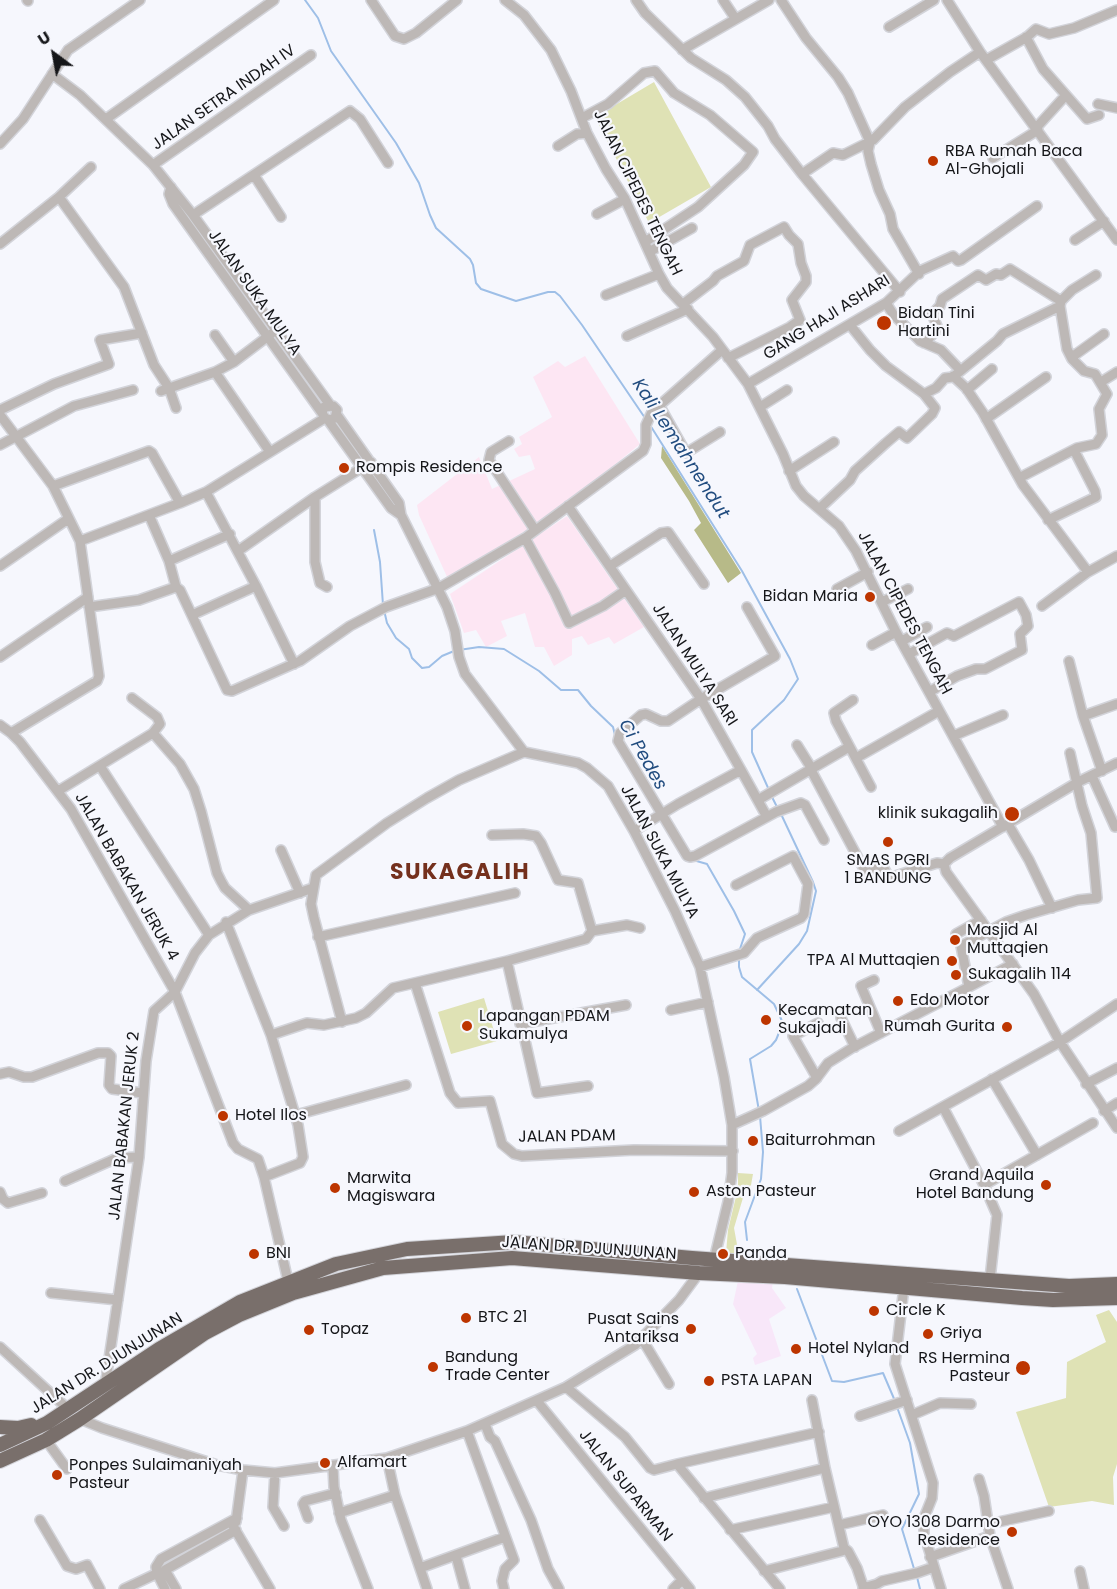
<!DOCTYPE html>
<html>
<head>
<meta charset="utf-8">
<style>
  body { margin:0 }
  #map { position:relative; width:1117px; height:1589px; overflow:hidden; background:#f6f7fd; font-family:Poppins,sans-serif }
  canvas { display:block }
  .north { position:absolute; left:24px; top:24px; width:60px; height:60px; -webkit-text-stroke:4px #f6f7fd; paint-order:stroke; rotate:328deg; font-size:16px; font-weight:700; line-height:24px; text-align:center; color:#151619 }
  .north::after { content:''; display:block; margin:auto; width:21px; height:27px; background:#151619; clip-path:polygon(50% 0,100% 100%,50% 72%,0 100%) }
</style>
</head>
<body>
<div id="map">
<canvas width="1117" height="1589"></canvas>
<div class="north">U</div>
</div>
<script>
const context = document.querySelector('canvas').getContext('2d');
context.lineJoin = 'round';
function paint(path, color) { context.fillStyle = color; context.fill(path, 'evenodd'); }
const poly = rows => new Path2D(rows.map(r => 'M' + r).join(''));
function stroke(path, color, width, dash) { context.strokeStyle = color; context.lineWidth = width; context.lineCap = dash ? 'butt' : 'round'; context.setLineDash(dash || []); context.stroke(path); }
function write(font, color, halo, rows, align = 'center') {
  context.font = font + ' Poppins,sans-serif'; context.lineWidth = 4.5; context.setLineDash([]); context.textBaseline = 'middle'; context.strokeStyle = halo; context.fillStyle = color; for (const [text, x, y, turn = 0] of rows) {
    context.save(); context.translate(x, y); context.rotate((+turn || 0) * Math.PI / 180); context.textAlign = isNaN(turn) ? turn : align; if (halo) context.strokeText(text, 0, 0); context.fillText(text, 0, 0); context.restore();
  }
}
paint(poly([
  [738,1281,773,1281,772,1288,786,1308,769,1319,781,1356,755,1365,753,1358,757,1354,733,1304]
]), '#f8e7f9');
paint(poly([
  [585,356,640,444,563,507,448,579,419,515,417,505,479,457,492,489,535,469,530,455,519,457,514,449,522,444,519,437,552,417,533,377,558,361,565,367],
  [567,516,644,627,614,644,609,637,588,645,582,636,572,639,572,655,554,666,544,647,535,647,525,613,501,621,507,636,486,647,476,630,464,633,450,594]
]), '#fde6f3');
paint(poly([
  [654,82,711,187,649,223,595,117],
  [484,998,497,1041,451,1054,438,1012],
  [738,1173,753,1174,751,1185,745,1191,734,1228,738,1250,732,1256,726,1253,728,1230,738,1188],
  [1109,1310,1117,1322,1117,1464,1113,1477,1114,1505,1092,1501,1049,1507,1016,1412,1066,1398,1067,1362,1106,1342,1096,1315]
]), '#dfe2b5');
paint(poly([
  [662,446,741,573,728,583,694,530,701,523,689,501,661,458]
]), '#b7ba88');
stroke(poly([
  [305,0,318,18,331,51,396,143,419,183,430,215,436,228,470,259,473,265,476,283,481,289,516,301,548,292,555,292,560,296,582,325,645,418],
  [650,425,742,571,790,659,798,679,784,700,752,730,752,752,769,790],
  [374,530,380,562,383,605],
  [384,610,387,623,396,638,409,649,412,658,422,668,429,667,442,656,454,651],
  [459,650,479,647,504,649,539,671,561,690,578,690,591,706,613,727,615,735],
  [771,795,778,809],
  [693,860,707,864,734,911,745,934,739,952],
  [739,958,739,967,742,977,774,1004,783,1023,776,1040,771,1046,750,1059,759,1111],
  [757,990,799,944,807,931,816,891,813,882,781,814],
  [747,1240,745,1222,761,1179,763,1152,760,1116],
  [797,1289,832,1381,844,1382,883,1373,895,1401],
  [897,1407,910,1443,919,1494,902,1529,915,1572],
  [917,1577,920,1589]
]), '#9ebfe7', 2);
const minor = poly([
  [27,0,28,1],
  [371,0,395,36,404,39,416,33,457,0],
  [505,0,524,15,551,50,571,91,587,133,606,169,625,199,659,274,667,288,713,337,748,384,783,454,796,486,804,496,839,526,856,551,896,632,1003,827],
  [636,0,645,13,691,58,726,80,745,97,768,126,775,139,802,174],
  [723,0,735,18],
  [781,0,806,38,838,77,848,93,870,142,868,151,871,164,879,190,890,214,893,229,919,274],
  [947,0,980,52,1117,240],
  [889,27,934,0],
  [1026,37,1043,69,1087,119,1099,115],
  [682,50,769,0],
  [986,60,1027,37,1036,29,1049,34,1074,28,1117,10],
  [52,74,80,95,153,165,193,215,330,405],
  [1098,104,1117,108],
  [582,118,608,104,644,73,655,71,674,93,710,115,753,152,744,165,698,207,645,242],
  [106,119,274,0],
  [1036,128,1066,95],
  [0,144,23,119,68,50,140,0],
  [558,146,577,134,587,133],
  [993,158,1038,130],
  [153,165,311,55],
  [254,175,281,217],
  [171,187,169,194,173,204,322,413],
  [59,197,124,287,154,365,169,388,176,408],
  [597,214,625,199],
  [193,215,350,111,360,119,388,163],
  [1075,240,1104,221],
  [0,244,59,197,91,167],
  [649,252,692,228],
  [900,292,802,174,833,153,843,155,873,140,905,107,950,72,980,52],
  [606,295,659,274],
  [886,303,893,314,920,341,941,350,960,370],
  [683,304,713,281,717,276,744,261,750,245,784,227,789,235,798,244,801,263,806,276,806,282,792,300,800,320,790,327,728,358],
  [850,325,870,350,886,366,924,394,936,388,945,378,953,377,997,341,1003,334,1060,306,1061,301,1072,290,1096,275],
  [215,335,234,362],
  [627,336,688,309],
  [924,343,937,330,937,326,932,314,940,306,942,299,978,275,986,280,996,274,1001,275,1010,269,1061,301],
  [1072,357,1104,334],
  [215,372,270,452],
  [953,376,966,388,983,413,1023,485,1088,572,1117,556],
  [1101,382,1117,372],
  [748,384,886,303,920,271,953,256,958,261,961,260,1037,206],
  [967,390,992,369],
  [161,391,215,372,234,362,271,334],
  [659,405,686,453,720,432],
  [760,407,787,390],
  [0,410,54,384,109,364,100,340,142,333],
  [0,415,53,486,80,541,99,676,97,681,11,733],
  [337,415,399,503,401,515,447,607,455,631,459,657,465,674,524,752,578,763,587,768,608,786,634,831,675,911,700,967,724,1077,732,1125,732,1173,728,1202,714,1260],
  [986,419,1046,377],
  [328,420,391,508,401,515],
  [509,441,491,452,489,460,535,530],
  [0,445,74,406,133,390],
  [789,471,834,442],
  [1019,478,1077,448,1096,444,1102,435,1099,409,1107,394,1095,374,1084,371,1072,359,1067,349,1060,306],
  [53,486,149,451,152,453,180,503],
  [315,497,315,562,320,583,327,587],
  [568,506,701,699,741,770,678,804,634,831],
  [819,509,850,480,855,471,886,443,899,432,907,438,932,414,935,408,924,394],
  [149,515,169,561,176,587],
  [1048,520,1096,497,1095,491,1074,450],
  [525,538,555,593,569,623,603,606,626,590],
  [80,541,180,503,206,492,325,418,330,420,335,418,337,410,333,406,324,407,322,413,325,418],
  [238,551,315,497,371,462],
  [169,561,230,534],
  [0,566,68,519],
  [610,566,661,533,668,532,704,584],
  [256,586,294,664],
  [837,589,868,572],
  [882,602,908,589],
  [1042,606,1088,572],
  [89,607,139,600,176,587,180,590,227,690,232,691,300,661,350,626,386,607,439,588,525,538,643,451,646,444,646,425,652,412,722,350],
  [747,607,775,656,701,699,668,721,661,721,646,714,641,715,620,733,618,741,687,856,690,857,695,856,776,812,801,803,805,805,824,840],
  [192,615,256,586,206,492],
  [902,641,927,627],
  [872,645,896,632],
  [909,654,947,633,954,636,1019,602,1026,615,1028,626,1020,634,1022,650,985,669,976,669,957,676,929,692],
  [0,657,88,597],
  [1069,661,1083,716,1102,771],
  [132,698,157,717,160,724,153,733],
  [853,700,834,713,836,721,871,787],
  [1083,716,1117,704],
  [0,725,11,733,20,742,71,809,175,992,233,1143,238,1149,258,1159,264,1177,288,1281],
  [953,736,1003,715],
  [797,745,812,769],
  [856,758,939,711],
  [100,766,209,935],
  [741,770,767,817],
  [811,770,865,871,882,865,889,877,892,877,937,863,944,864],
  [1092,776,1115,827],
  [58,791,153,733,180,764,194,789,201,811,217,873,221,881,225,888,249,910],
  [758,800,849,747],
  [1008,824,1029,860,1052,908],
  [492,835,523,834,536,836,541,843,558,880,578,883,592,931],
  [281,850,300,893],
  [944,864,946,872,1034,994,1060,1042,1117,1128],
  [944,864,950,858,1078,782,1117,763],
  [226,922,271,1035,298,1125,303,1157,300,1163,264,1177],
  [592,931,627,925,640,928],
  [956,934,981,920],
  [318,937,515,893],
  [507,961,537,1093,588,1086],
  [700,967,744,953,757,938,801,918,804,914,808,884,793,856,736,885],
  [874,980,861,986,881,1033],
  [415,983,450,1093,458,1103,490,1101,502,1144,514,1154,522,1156,634,1150,733,1151],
  [969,987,961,946,1006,922,1026,915,1078,900,1097,898,1091,833,1082,806,1070,753],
  [671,1010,708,1002],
  [841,1018,855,1047],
  [342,1022,314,918,311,904,316,875,387,823,427,798,459,780,524,752],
  [520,1024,626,1005],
  [271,1035,307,1023,324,1025,356,1018,366,1013,393,988,507,961,586,939,592,931],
  [0,1074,9,1072,24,1077,32,1077,98,1053,108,1053,111,1056,109,1085,112,1089,143,1093],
  [817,1078,793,1036,818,1023],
  [992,1079,1037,1155],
  [1086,1084,1117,1068],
  [943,1107,984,1185,997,1215,990,1279],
  [1104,1111,1117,1103],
  [296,1115,406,1085],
  [732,1125,763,1111,808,1086,816,1079,828,1063,852,1048,1013,964],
  [899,1131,1060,1042,1117,1004],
  [65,1181,117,1158,139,1157],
  [984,1185,1093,1123],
  [0,1192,3,1199,8,1203,42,1193],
  [904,1287,895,1364,933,1483,932,1498,924,1518,924,1534,941,1589],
  [51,1293,118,1300],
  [642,1339,669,1384],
  [0,1347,69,1410],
  [105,1386,139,1157,146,1061,154,1011,175,992,195,953,209,935,249,910,313,888],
  [566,1387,625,1437,650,1468,654,1470,677,1464,780,1589],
  [812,1400,825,1468,844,1548,848,1551,857,1568,864,1589],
  [537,1401,690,1589],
  [912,1415,940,1403,971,1404],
  [860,1416,907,1400],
  [80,1419,102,1428,217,1465,243,1470,275,1473,387,1458,467,1431,566,1387,635,1345,679,1300,699,1273],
  [485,1424,490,1437,495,1441,531,1520,548,1569,559,1589],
  [467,1431,514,1560,505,1569,502,1581,504,1589],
  [46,1440,67,1469],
  [387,1458,395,1495,427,1589],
  [677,1464,819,1432],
  [333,1467,334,1487,341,1520,368,1589],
  [275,1473,273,1507,284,1526],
  [979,1479,984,1496,990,1536,1008,1589],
  [704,1498,825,1468],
  [339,1513,395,1495],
  [308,1518,303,1504,305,1501,336,1493],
  [40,1520,67,1566,76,1569,87,1565,100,1589],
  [236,1522,243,1470],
  [989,1524,1049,1511],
  [839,1525,883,1515],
  [233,1526,270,1589],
  [730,1530,834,1507],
  [456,1556,465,1589],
  [930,1557,990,1536],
  [420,1568,505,1537],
  [764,1571,842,1551,844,1548],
  [1080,1571,1084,1589],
  [863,1588,877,1584,882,1581,917,1573,934,1567],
  [124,1589,160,1572],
  [165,1589,157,1573,156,1567,161,1559,237,1518],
  [176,1589,165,1570,236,1530],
  [673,1589,682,1580]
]);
const highway = poly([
  [0,1427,18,1428,31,1425],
  [0,1445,47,1423,159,1349,240,1302,336,1264,407,1249,514,1242,692,1258,1069,1286,1117,1284],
  [0,1461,46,1440,80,1419,205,1333,239,1315,293,1293,383,1268,512,1258,699,1273,785,1277,1022,1298,1053,1300,1117,1298]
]);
stroke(minor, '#d2d3d9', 12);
stroke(highway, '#d2d3d9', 16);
stroke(minor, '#bdb8b6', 9);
stroke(highway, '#796f6b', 14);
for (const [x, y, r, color] of [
  [933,161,6,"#bd3500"],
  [884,323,8,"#bd3500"],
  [344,468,6,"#bd3500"],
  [870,597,6,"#bd3500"],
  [1012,814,8,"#bd3500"],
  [888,842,6,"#bd3500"],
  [955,940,6,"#bd3500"],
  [952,961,6,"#bd3500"],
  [956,975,6,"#bd3500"],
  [898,1001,6,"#bd3500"],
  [766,1020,6,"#bd3500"],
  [467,1026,6,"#bd3500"],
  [1007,1027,6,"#bd3500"],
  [223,1116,6,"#bd3500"],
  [753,1141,6,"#bd3500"],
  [1046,1185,6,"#bd3500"],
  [335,1188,6,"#bd3500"],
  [694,1192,6,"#bd3500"],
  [254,1254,6,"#bd3500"],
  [723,1254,6,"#bd3500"],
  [874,1311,6,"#bd3500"],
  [466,1318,6,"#bd3500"],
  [691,1329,6,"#bd3500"],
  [309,1330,6,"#bd3500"],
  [928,1334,6,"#bd3500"],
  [796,1349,6,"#bd3500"],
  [433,1367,6,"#bd3500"],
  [1023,1368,8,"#bd3500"],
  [709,1381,6,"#bd3500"],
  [325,1463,6,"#bd3500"],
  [57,1475,6,"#bd3500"],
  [1012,1532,6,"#bd3500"]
]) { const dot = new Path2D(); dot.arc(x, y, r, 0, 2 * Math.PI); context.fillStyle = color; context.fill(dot); stroke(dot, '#f6f7fd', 2); }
write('16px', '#151619', '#f6f7fd', [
  ["JALAN SETRA INDAH IV",224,98,-35],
  ["JALAN CIPEDES TENGAH",637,193,64],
  ["JALAN SUKA MULYA",254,293,55],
  ["GANG HAJI ASHARI",827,318,-32],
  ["JALAN CIPEDES TENGAH",904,613,62],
  ["JALAN MULYA SARI",694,665,57],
  ["JALAN SUKA MULYA",659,852,62],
  ["JALAN BABAKAN JERUK 4",126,877,60],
  ["JALAN BABAKAN JERUK 2",125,1126,-84],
  ["JALAN PDAM",567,1137,-1],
  ["JALAN DR. DJUNJUNAN",589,1249,4],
  ["JALAN DR. DJUNJUNAN",107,1364,-32],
  ["JALAN SUPARMAN",625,1486,51]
]);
write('16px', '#151619', '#f6f7fd', [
  ["RBA Rumah Baca",945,152],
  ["Al-Ghojali",945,170],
  ["Bidan Tini",898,314],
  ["Hartini",898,332],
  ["Rompis Residence",356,468],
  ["Bidan Maria",858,597,"right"],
  ["klinik sukagalih",998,814,"right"],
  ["SMAS PGRI",888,861,"center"],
  ["1 BANDUNG",888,879,"center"],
  ["Masjid Al",967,931],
  ["Muttaqien",967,949],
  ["TPA Al Muttaqien",940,961,"right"],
  ["Sukagalih 114",968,975],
  ["Edo Motor",910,1001],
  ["Kecamatan",778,1011],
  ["Sukajadi",778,1029],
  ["Lapangan PDAM",479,1017],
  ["Sukamulya",479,1035],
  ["Rumah Gurita",995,1027,"right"],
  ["Hotel Ilos",235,1116],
  ["Baiturrohman",765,1141],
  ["Grand Aquila",1034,1176,"right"],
  ["Hotel Bandung",1034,1194,"right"],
  ["Marwita",347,1179],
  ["Magiswara",347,1197],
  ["Aston Pasteur",706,1192],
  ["BNI",266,1254],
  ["Panda",735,1254],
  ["Circle K",886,1311],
  ["BTC 21",478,1318],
  ["Pusat Sains",679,1320,"right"],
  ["Antariksa",679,1338,"right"],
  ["Topaz",321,1330],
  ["Griya",940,1334],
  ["Hotel Nyland",808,1349],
  ["Bandung",445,1358],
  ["Trade Center",445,1376],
  ["RS Hermina",1010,1359,"right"],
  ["Pasteur",1010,1377,"right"],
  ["PSTA LAPAN",721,1381],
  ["Alfamart",337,1463],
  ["Ponpes Sulaimaniyah",69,1466],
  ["Pasteur",69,1484],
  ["OYO 1308 Darmo",1000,1523,"right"],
  ["Residence",1000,1541,"right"]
], 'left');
write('italic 18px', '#214c7f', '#f6f7fd', [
  ["Kali Lemahnendut",680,449,57],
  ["Ci Pedes",642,755,60]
]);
context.letterSpacing = '1.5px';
write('bold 22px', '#74301d', '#f6f7fd', [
  ["SUKAGALIH",460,873]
]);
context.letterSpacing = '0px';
</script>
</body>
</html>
